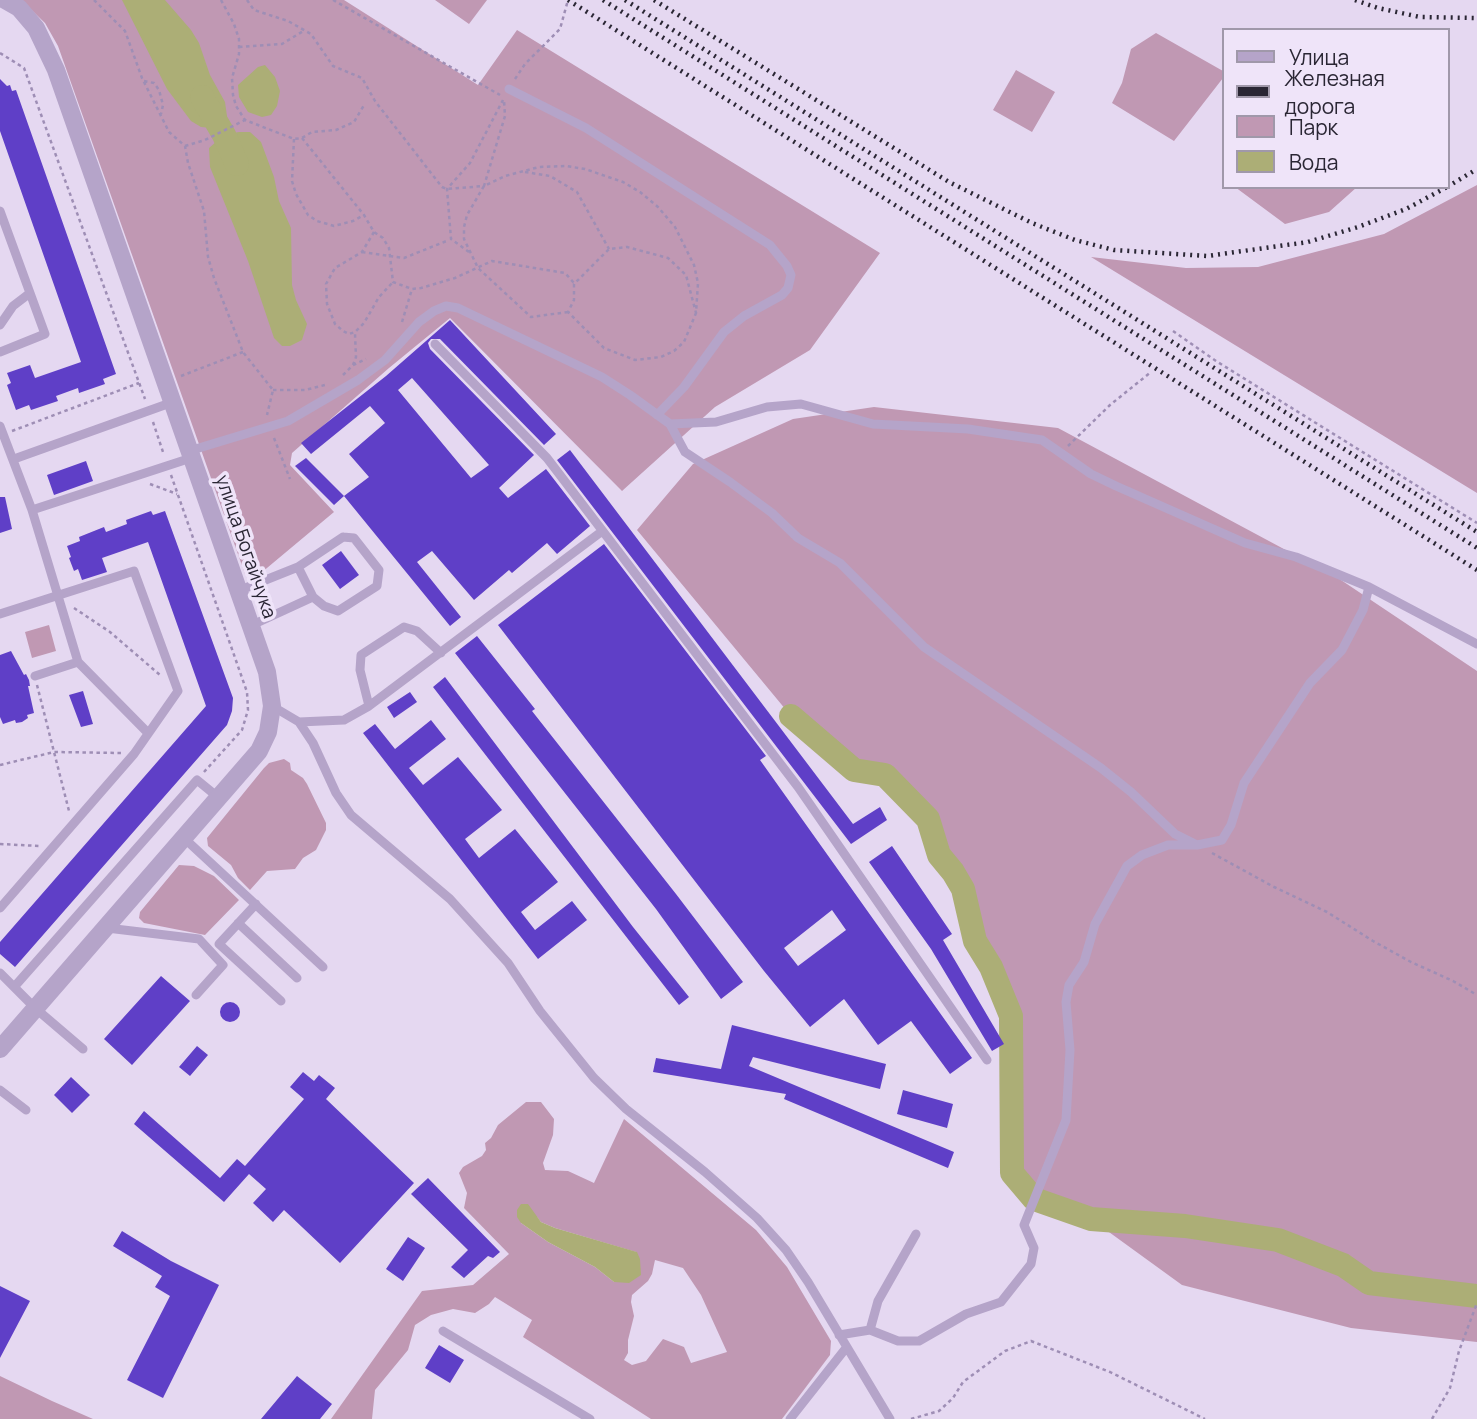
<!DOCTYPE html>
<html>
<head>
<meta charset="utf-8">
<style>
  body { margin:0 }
  #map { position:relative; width:1477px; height:1419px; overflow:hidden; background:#e5d8f1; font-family:Manrope,sans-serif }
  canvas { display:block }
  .legend { position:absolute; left:1222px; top:28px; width:228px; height:161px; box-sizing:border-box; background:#efe4f9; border:2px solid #a098aa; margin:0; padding:9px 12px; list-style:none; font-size:21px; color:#2a2634 }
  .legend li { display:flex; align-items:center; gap:14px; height:35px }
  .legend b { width:35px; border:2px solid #a098aa }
</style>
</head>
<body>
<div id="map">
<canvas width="1477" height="1419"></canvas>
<ul class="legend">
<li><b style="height:9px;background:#b5a4c9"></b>Улица</li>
<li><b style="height:9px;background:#2a2634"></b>Железная дорога</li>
<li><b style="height:19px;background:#c098b3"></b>Парк</li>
<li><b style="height:19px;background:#acae76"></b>Вода</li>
</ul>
</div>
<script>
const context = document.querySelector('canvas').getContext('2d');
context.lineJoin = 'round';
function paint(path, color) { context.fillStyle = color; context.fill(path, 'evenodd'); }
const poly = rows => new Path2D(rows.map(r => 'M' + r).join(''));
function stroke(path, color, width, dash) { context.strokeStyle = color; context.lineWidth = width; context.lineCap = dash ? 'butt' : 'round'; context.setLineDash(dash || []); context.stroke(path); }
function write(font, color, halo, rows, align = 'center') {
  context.font = font + ' Manrope,sans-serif'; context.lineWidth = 7; context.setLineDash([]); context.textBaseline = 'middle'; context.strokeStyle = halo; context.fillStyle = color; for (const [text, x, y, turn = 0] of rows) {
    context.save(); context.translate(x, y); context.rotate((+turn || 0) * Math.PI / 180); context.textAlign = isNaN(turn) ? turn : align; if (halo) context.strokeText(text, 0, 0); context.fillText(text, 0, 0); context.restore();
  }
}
paint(poly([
  [21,0,344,0,478,85,517,30,880,253,810,350,715,407,622,491,450,318,389,368,292,453,290,465,334,512,255,578,245,574,58,46,45,23],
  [435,0,487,0,469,24],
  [1156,33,1223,71,1223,78,1174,141,1112,103,1122,83,1131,49],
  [1016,70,1055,92,1032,132,993,110],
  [1477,185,1477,493,1091,257,1186,268,1258,267,1384,234],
  [1235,187,1357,187,1329,212,1285,224],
  [874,407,1058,428,1338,578,1477,671,1477,1342,1351,1328,1182,1285,1091,1219,1034,1199,1012,1173,1011,1016,991,967,975,941,963,889,953,872,939,855,928,819,885,775,854,770,791,716,637,530,693,464,793,419],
  [49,625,56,651,32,658,25,632],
  [284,759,290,763,291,770,303,778,307,784,326,823,326,830,316,850,303,858,295,869,267,871,250,890,238,878,231,865,208,846,207,838,264,768,269,763],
  [179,865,194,866,214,876,239,900,205,935,144,923,139,918,140,912],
  [526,1102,541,1102,554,1119,553,1135,543,1163,545,1170,568,1171,594,1183,624,1119,756,1230,787,1267,831,1341,830,1355,782,1419,651,1419,523,1337,532,1320,495,1297,489,1304,475,1313,453,1309,431,1315,415,1325,408,1350,375,1390,372,1419,331,1419,422,1291,473,1285,509,1254,464,1208,467,1193,459,1173,463,1167,482,1156,486,1150,485,1143,491,1138,498,1125],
  [537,1217,541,1222,555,1228,636,1252,614,1282,595,1267,548,1242,521,1223],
  [655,1260,683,1268,701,1295,727,1352,691,1363,684,1347,663,1339,646,1361,632,1365,624,1360,628,1353,628,1340,634,1316,631,1302,632,1295,648,1281,652,1274],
  [0,1376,52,1401,93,1419,0,1419]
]), '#c098b3');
paint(poly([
  [122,0,165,0,191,30,199,43,210,75,225,102,227,116,225,122,212,128,201,127,191,121,167,89],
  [265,65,275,77,280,91,277,106,271,115,262,117,248,112,239,97,238,85,258,67],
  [239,132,250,132,261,142,274,177,279,201,291,228,292,285,296,300,307,324,302,340,290,346,282,346,274,338,248,261,210,167,209,148,224,135],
  [521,1204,528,1204,541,1222,555,1228,637,1252,640,1259,641,1275,629,1283,614,1282,595,1267,548,1242,521,1223,517,1217,517,1210]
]), '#acae76');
stroke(poly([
  [202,97,224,135,237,164],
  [791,716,854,770,885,775,928,819,939,855,953,872,963,889,975,941,991,967,1011,1016,1012,1173,1034,1199,1091,1219,1185,1226,1278,1240,1343,1265,1369,1283,1477,1296]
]), '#acae76', 24);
paint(poly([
  [0,79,7,86,10,85,12,91,16,90,116,374,103,379,105,384,79,393,78,388,56,396,58,401,31,410,29,405,16,410,7,385,11,383,7,373,30,365,35,378,81,362,0,131],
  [450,320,556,434,544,445,440,339,431,339,428,343,430,349,534,455,499,488,508,498,546,469,590,526,557,554,547,543,512,573,509,570,474,600,432,551,417,562,461,617,450,626,344,496,369,477,349,454,385,423,370,406,311,454,301,443,386,376],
  [412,378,489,465,471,478,398,390],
  [570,450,853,824,880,807,887,820,851,844,557,460],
  [306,458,344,496,334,505,295,466],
  [86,461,93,481,54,495,47,475],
  [0,497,5,497,12,529,0,533],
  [151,511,153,515,165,511,233,698,232,711,227,725,15,967,0,954,0,942,206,706,148,542,102,558,107,572,82,580,78,569,74,571,69,558,71,557,67,546,80,541,79,537,104,527,106,532,127,524,126,520],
  [604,544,766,756,760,760,972,1058,950,1074,911,1021,878,1045,844,999,810,1027,764,971,498,625],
  [832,910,846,930,798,966,784,948],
  [341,551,359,575,340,589,322,565],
  [477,636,535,709,532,711,676,894,743,982,721,999,656,909,455,653],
  [11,651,24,675,26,674,29,680,30,686,28,686,34,713,27,715,28,718,22,722,16,723,15,720,3,724,0,717,0,655],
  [445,677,633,927,689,997,679,1005,433,687],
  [83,691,93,724,81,727,69,695],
  [410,692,417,702,394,718,387,707],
  [431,720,446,739,409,768,423,785,458,757,502,810,465,839,479,858,515,829,558,882,521,912,535,930,572,901,587,920,538,959,363,733,375,724,395,749],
  [892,846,952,934,943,940,1004,1044,992,1051,931,949,869,862],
  [161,976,190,1001,132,1065,104,1039],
  '220 1012a10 10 0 1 1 20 0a10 10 0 1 1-20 0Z',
  [732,1025,886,1064,880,1089,753,1057,749,1066,954,1152,948,1168,784,1099,786,1094,653,1072,656,1058,721,1069],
  [197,1046,208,1055,190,1076,179,1067],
  [303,1072,314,1081,319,1075,335,1088,326,1099,414,1183,340,1263,284,1210,273,1222,253,1203,266,1189,249,1174,224,1202,134,1124,144,1111,220,1178,237,1159,245,1166,304,1099,290,1087],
  [71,1077,90,1095,72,1113,54,1095],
  [903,1090,953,1104,947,1128,897,1114],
  [428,1178,500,1252,493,1258,488,1256,464,1278,451,1267,468,1250,411,1194],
  [122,1231,171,1261,219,1285,163,1398,127,1380,170,1296,155,1287,162,1276,113,1246],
  [408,1237,425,1248,403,1281,386,1269],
  [0,1286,30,1301,0,1358],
  [439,1345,464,1360,450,1383,425,1368],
  [297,1376,332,1404,320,1419,261,1419]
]), '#5f3fc7');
stroke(poly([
  [94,0,125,31,142,78,169,132,185,146,188,163,204,211,208,257,214,278,243,352,273,390,267,415],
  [221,0,234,24,239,39,239,54,232,78,233,95,236,106,245,120,294,139,302,138,312,132,336,130,354,122,364,105],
  [247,0,254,10,288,21,311,34,333,66,362,78,375,101,442,187,447,189,484,186,505,116,504,100],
  [333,0,500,95],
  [239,47,282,44,305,30],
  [0,53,24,68,145,399],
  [515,79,525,64,560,29,568,0],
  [144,81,154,83,159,90,163,105,161,114],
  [302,138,364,215,374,232,383,238,389,248,393,282,412,289,421,288,455,278,492,261,565,273,574,283],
  [294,139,292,181,296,194,308,215,317,221,334,226,353,221,364,215],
  [185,146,205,140,245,120],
  [525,172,550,176,577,192,609,249],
  [374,232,362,252,335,268,326,284,327,304,335,324,343,331,349,334,355,332,364,323,379,297,393,282],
  [362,252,404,258,449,240],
  [469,252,451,239,447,189,470,163,503,100],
  [568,312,531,317,478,268,464,239,464,227,467,215,484,186,505,176,539,167,566,166,585,169,623,182,640,192,658,207,675,227,694,265,698,283,696,313,686,275,668,258,627,247,609,249,574,284,574,300,568,312,604,348,635,360,661,357,674,351,684,342,696,313],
  [402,322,412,289],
  [1173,331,1216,361,1477,523],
  [353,365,366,359],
  [343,375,353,365,356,357,355,334],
  [181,376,243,352],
  [273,390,305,390,325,385],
  [153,422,164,455],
  [12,431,139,383],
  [274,438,290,479],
  [1068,446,1110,405,1151,372],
  [171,475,247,692,248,710,242,730,204,772],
  [150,484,177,494],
  [74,608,110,632,160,675],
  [37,685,69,811],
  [0,765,54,752,121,753],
  [0,844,39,846],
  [1212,853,1274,887,1327,912,1373,941,1411,962,1453,981,1477,995],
  [911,1419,939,1411,953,1398,963,1382,1005,1351,1031,1341,1110,1372,1205,1419],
  [1432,1419,1450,1388,1459,1351,1477,1303]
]), '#9e8eb5', 2.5, [3.5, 3.5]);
stroke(poly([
  [509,89,586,128,770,245,787,266,791,275,788,288,782,295,744,316,724,332,684,387,657,415],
  [0,211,45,334,0,352],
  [0,325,13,306,30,293],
  [435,344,547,458,798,787,987,1060],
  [670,424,716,422,767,407,801,404,873,424,968,429,1042,440,1091,474,1116,486,1245,543,1296,557,1369,587,1477,644],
  [0,426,32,510,78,662,148,733],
  [189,451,288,421,358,380,385,360,419,322,434,311,446,306,458,308,602,377,630,395,670,424,685,452,730,482,772,513,798,538,840,563,924,647,1101,768,1131,792,1175,834,1197,845],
  [14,459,173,402],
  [32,510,191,458],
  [343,537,354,538,379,570,377,586,338,611,324,606,313,597,298,567,343,537],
  [238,591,298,567],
  [0,614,134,571,178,691,134,754,0,908],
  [250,626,313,597],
  [35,676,78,662],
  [272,706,299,722,313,743,336,793,351,815,450,899,508,963,540,1011,594,1078,626,1109,705,1172,757,1218,786,1250,808,1282,890,1419],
  [369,706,360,670,361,655,404,627,417,631,441,653],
  [299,722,344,720,369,706,601,532],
  [185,839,323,967],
  [256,904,219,944,281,1001],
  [238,923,297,978],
  [107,928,199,939,223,965,196,995],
  [0,973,35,1008,83,1049],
  [15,986,197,780,219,798],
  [0,1090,26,1110],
  [870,1330,878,1301,916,1234],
  [443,1331,590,1419],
  [839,1335,870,1330,898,1341,919,1341,966,1314,1001,1302,1031,1264,1034,1248,1024,1225,1066,1120,1070,1050,1066,1002,1069,985,1084,962,1095,924,1127,866,1142,855,1168,845,1197,845,1222,840,1231,825,1244,783,1310,683,1342,650,1363,610,1369,587],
  [790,1419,846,1348]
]), '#b5a4c9', 9);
stroke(poly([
  [0,1049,259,751,268,732,272,706,267,672,56,70,36,28,19,8,5,0]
]), '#b5a4c9', 18);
stroke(poly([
  [568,0,1477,570],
  [603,0,1477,548],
  [625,0,1477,532],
  [654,0,949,182,1032,223,1075,240,1114,250,1207,256,1308,242,1358,227,1406,209,1447,187],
  [1355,0,1378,8,1420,17,1477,18],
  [1447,187,1477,169]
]), '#2a2634', 4.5, [2, 5]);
write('19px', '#2a2634', '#efe4f9', [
  ["улица Богайчука",245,547,71]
]);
</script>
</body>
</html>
